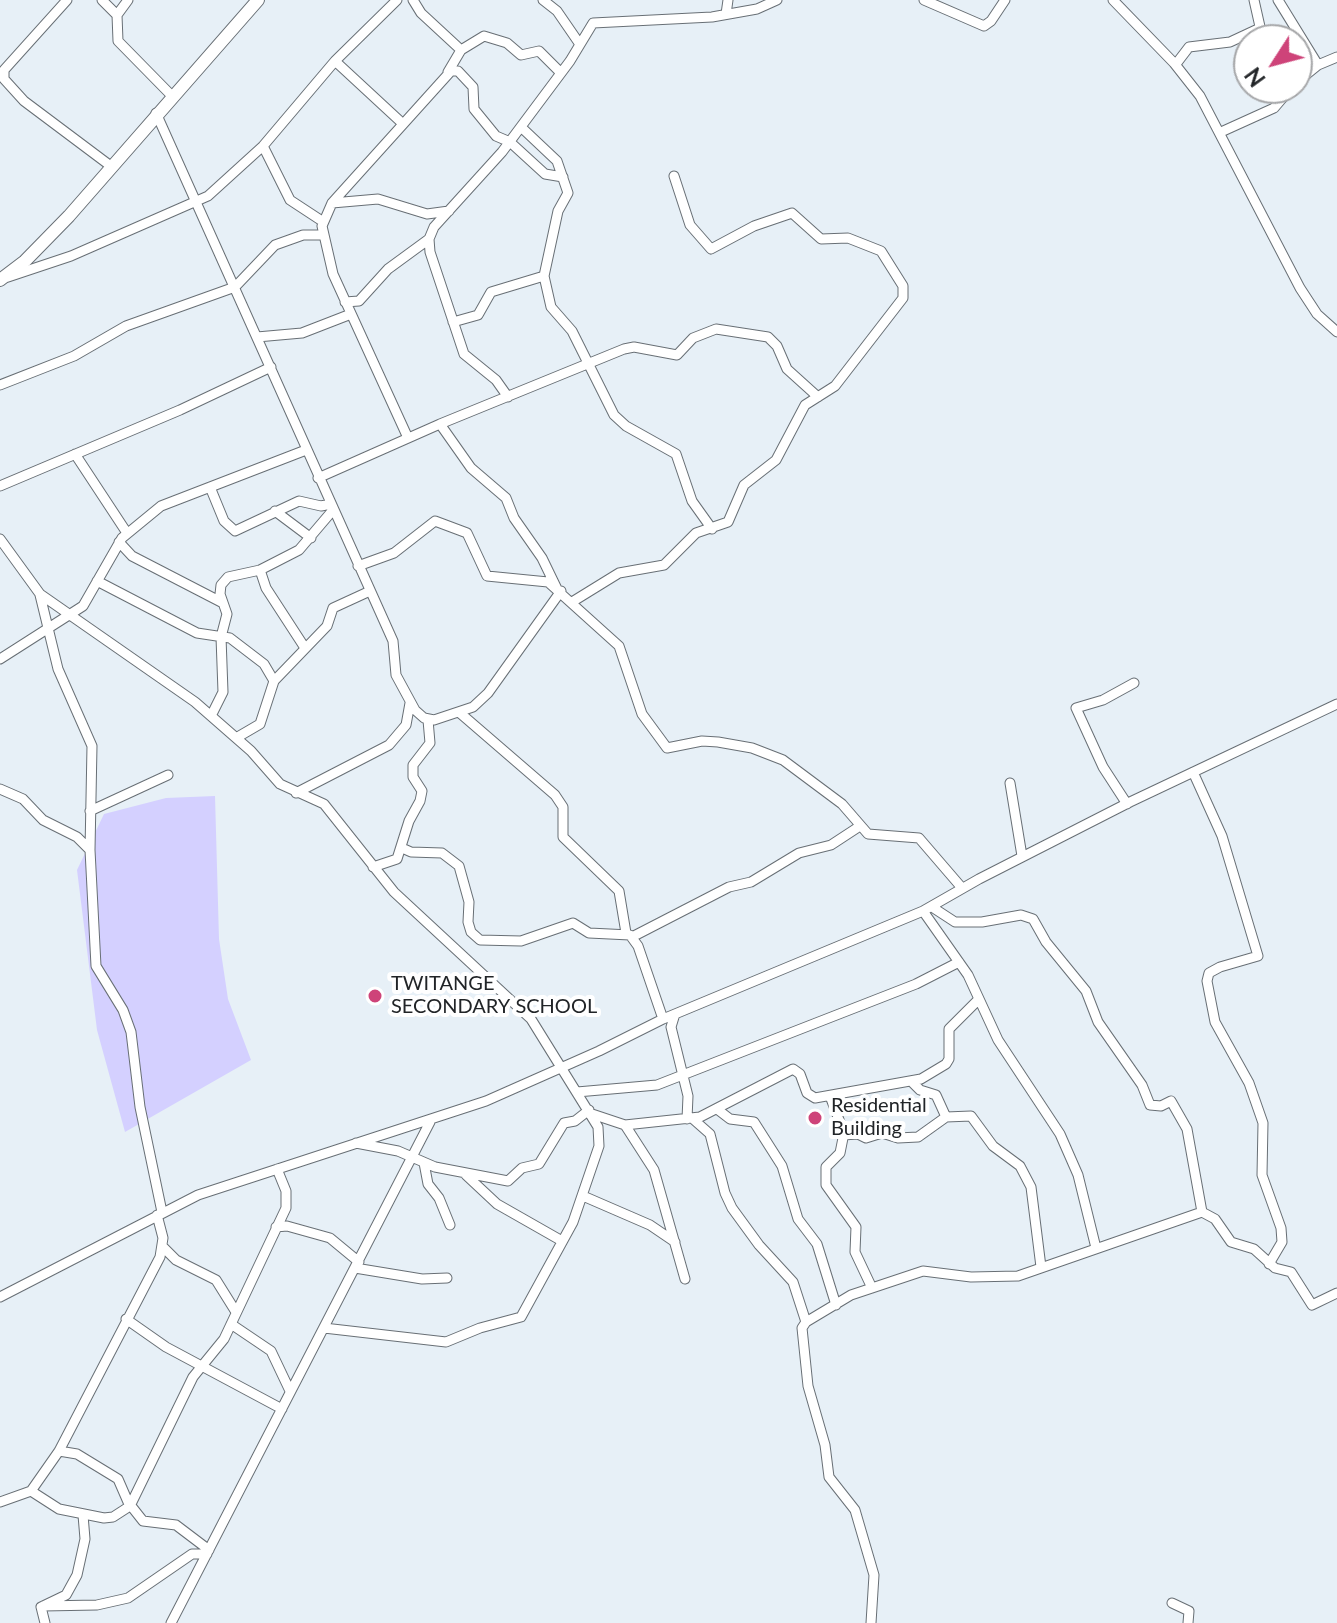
<!DOCTYPE html>
<html>
<head>
<meta charset="utf-8">
<style>
  body { margin:0 }
  #map { position:relative; width:1337px; height:1623px; overflow:hidden; background:#e7f0f7; font-family:Lato,sans-serif }
  canvas { display:block }
  .north { position:absolute; left:1233px; top:24px; width:80px; height:80px; box-sizing:border-box; background:#fff; border:2px solid #a6a7a9; border-radius:50%; rotate:234deg; font-size:22px; font-weight:700; line-height:32px; text-align:center; color:#212427 }
  .north::after { content:''; display:block; margin:auto; width:28px; height:36px; background:#ce4379; clip-path:polygon(50% 0,100% 100%,50% 72%,0 100%) }
</style>
</head>
<body>
<div id="map">
<canvas width="1337" height="1623"></canvas>
<div class="north">N</div>
</div>
<script>
const context = document.querySelector('canvas').getContext('2d');
context.lineJoin = 'round';
function paint(path, color) { context.fillStyle = color; context.fill(path, 'evenodd'); }
const poly = rows => new Path2D(rows.map(r => 'M' + r).join(''));
function stroke(path, color, width, dash) { context.strokeStyle = color; context.lineWidth = width; context.lineCap = dash ? 'butt' : 'round'; context.setLineDash(dash || []); context.stroke(path); }
function write(font, color, halo, rows, align = 'center') {
  context.font = font + ' Lato,sans-serif'; context.lineWidth = 8; context.setLineDash([]); context.textBaseline = 'middle'; context.strokeStyle = halo; context.fillStyle = color; for (const [text, x, y, turn = 0] of rows) {
    context.save(); context.translate(x, y); context.rotate((+turn || 0) * Math.PI / 180); context.textAlign = isNaN(turn) ? turn : align; if (halo) context.strokeText(text, 0, 0); context.fillText(text, 0, 0); context.restore();
  }
}
paint(poly([
  [215,796,219,939,228,999,251,1060,125,1132,97,1030,77,870,104,814,166,798]
]), '#d4d0ff');
const street = poly([
  [67,0,4,70,4,79,24,101,112,167],
  [102,0,117,15,118,41,172,96],
  [413,0,421,13,461,50],
  [543,0,557,11,579,43],
  [924,0,984,26,991,21,1005,0],
  [1113,0,1174,63,1200,96,1300,288,1317,314,1337,332],
  [1254,0,1263,40],
  [1278,0,1318,65],
  [726,14,728,0],
  [117,15,128,0],
  [335,61,402,123],
  [1176,64,1189,47,1230,42,1260,28],
  [448,72,461,50,484,36,507,43,521,55,539,51,561,73],
  [1297,82,1318,65,1337,57],
  [156,113,393,641,396,675,415,710,424,718,434,720,473,707,488,693,561,591],
  [521,127,557,161,568,193,558,211,544,276,551,307,572,331,614,415,626,426,676,454,692,501,712,529],
  [1221,132,1274,108,1291,88],
  [263,146,290,200,322,221],
  [332,203,378,199,427,214,449,211],
  [8,277,71,256,208,196,263,146,335,61,397,0],
  [345,302,359,301,388,269,429,239],
  [453,322,478,315,491,292,544,276],
  [257,337,302,333,351,314],
  [0,385,74,356,126,326,235,287,275,245,303,235,324,235],
  [508,397,496,380,464,354,430,252,429,239,434,227,502,152,570,61,593,23,712,17,757,9,777,0],
  [440,424,471,468,506,498,514,518,542,558,557,589],
  [408,438,333,274,322,226,332,203,451,71,458,71,473,87,474,109,496,136,510,142,545,174,563,177],
  [75,454,127,533],
  [318,478,440,424,624,349,634,347,677,355,693,338,716,329,768,337,777,346,787,369,818,397],
  [0,486,180,410,271,367],
  [210,487,224,521,235,531,299,501,321,506,331,504],
  [275,511,311,538],
  [0,539,40,594,195,702,251,751,280,784,324,804,394,892,531,1019,598,1127,599,1146,573,1222,521,1317,480,1328,446,1342,324,1328],
  [119,542,132,556,223,603],
  [358,566,394,553,435,521,467,533,487,576,548,582,619,646,642,714,667,748,702,741,718,742,752,748,783,760,842,804,868,834,919,838,962,888],
  [260,570,266,588,305,648],
  [97,581,197,633,230,638,264,664,274,681],
  [40,595,58,669,92,746,90,850],
  [572,602,619,573,664,565,696,533,728,522,744,485,776,460,805,405,835,386,903,298,903,286,881,251,848,238,821,239,792,213,754,226,711,249,690,225,674,176],
  [0,659,83,606,122,538,161,506,306,450],
  [460,713,555,795,563,807,563,837,619,891,626,933],
  [211,716,223,692,221,637,227,614,220,594,221,585,228,577,260,570,299,550,333,510],
  [236,738,260,724,274,681,327,626,333,608,370,591],
  [1193,772,1222,836,1258,956,1220,967,1209,973,1207,981,1215,1022,1249,1083,1263,1123,1262,1175,1281,1228,1282,1242,1269,1264],
  [1010,783,1022,856],
  [0,789,23,799,43,820,77,837,90,850,96,966,123,1010,131,1032,140,1107,162,1212],
  [296,793,389,745,406,725,410,703],
  [1127,804,1103,767,1076,708,1103,700,1134,683],
  [90,811,168,775],
  [402,848,411,852,442,853,459,866,469,902,468,922,471,932,480,940,521,941,573,923,589,933,630,935,638,946,663,1019],
  [373,867,397,859,409,821,420,801,422,791,413,777,413,765,430,743,428,720],
  [932,907,955,922,982,922,1021,915,1033,919,1046,942,1086,991,1098,1022,1142,1085,1150,1105,1161,1106,1171,1101,1187,1129,1202,1212],
  [923,911,968,975,998,1040,1060,1134,1078,1175,1096,1248],
  [632,937,729,887,751,882,799,853,831,845,860,826],
  [675,1014,671,1027,688,1096,687,1119],
  [911,1081,920,1090,936,1095,946,1117,971,1116,993,1146,1020,1166,1031,1187,1041,1267],
  [577,1092,657,1085,916,984,959,962],
  [830,1096,844,1133,840,1153,826,1167,826,1185,856,1227,855,1252,872,1288],
  [717,1109,730,1119,754,1122,782,1166,798,1219,817,1244,836,1305],
  [592,1114,625,1125,700,1117,793,1069,800,1074,807,1093,815,1098,921,1079,946,1064,949,1059,949,1029,979,999],
  [693,1119,710,1134,725,1193,732,1208,759,1245,793,1282,806,1322],
  [625,1125,654,1170,685,1279],
  [843,1135,858,1134,866,1138,882,1133,898,1138,918,1137,946,1117],
  [356,1143,398,1151,435,1167,508,1181,522,1168,539,1164,564,1123,575,1121,589,1110],
  [424,1163,428,1184,439,1198,450,1225],
  [466,1175,497,1204,562,1241],
  [583,1196,650,1225,675,1242],
  [276,1227,287,1226,330,1238,359,1262],
  [163,1247,176,1260,216,1280,236,1312],
  [355,1268,422,1279,447,1278],
  [0,1297,198,1195,486,1101,599,1051,663,1019,923,911,979,879,1130,802,1337,704],
  [126,1319,166,1347,282,1409],
  [231,1324,271,1351,290,1391],
  [59,1451,77,1454,118,1479,128,1502,143,1521,176,1525,209,1550],
  [31,1491,59,1509,104,1518,113,1517,130,1506,193,1377,224,1339,286,1208,286,1191,277,1169],
  [0,1502,31,1491,59,1451,160,1257,163,1238,157,1215],
  [1172,1603,1189,1611,1188,1623],
  [43,1606,97,1605,128,1598,192,1554,207,1554],
  [45,1623,41,1607,66,1595,77,1575,85,1539,83,1515],
  [171,1623,430,1122],
  [871,1623,874,1575,855,1510,829,1477,825,1445,808,1386,802,1328,806,1322,851,1295,923,1271,971,1277,1018,1276,1202,1212,1215,1219,1231,1242,1254,1249,1275,1268,1291,1272,1312,1305,1337,1293]
]);
const secondary = poly([
  [0,280,25,261,69,216,258,0]
]);
stroke(street, '#686f75', 11);
stroke(secondary, '#686f75', 14);
stroke(street, '#fff', 9);
stroke(secondary, '#fff', 12);
for (const [x, y, r, color] of [
  [375,996,8,"#ce4379"],
  [815,1118,8,"#ce4379"]
]) { const dot = new Path2D(); dot.arc(x, y, r, 0, 2 * Math.PI); context.fillStyle = color; context.fill(dot); stroke(dot, '#fff', 3); }
write('20px', '#212427', '#fff', [
  ["TWITANGE",391,984],
  ["SECONDARY SCHOOL",391,1007],
  ["Residential",831,1106],
  ["Building",831,1129]
], 'left');
</script>
</body>
</html>
